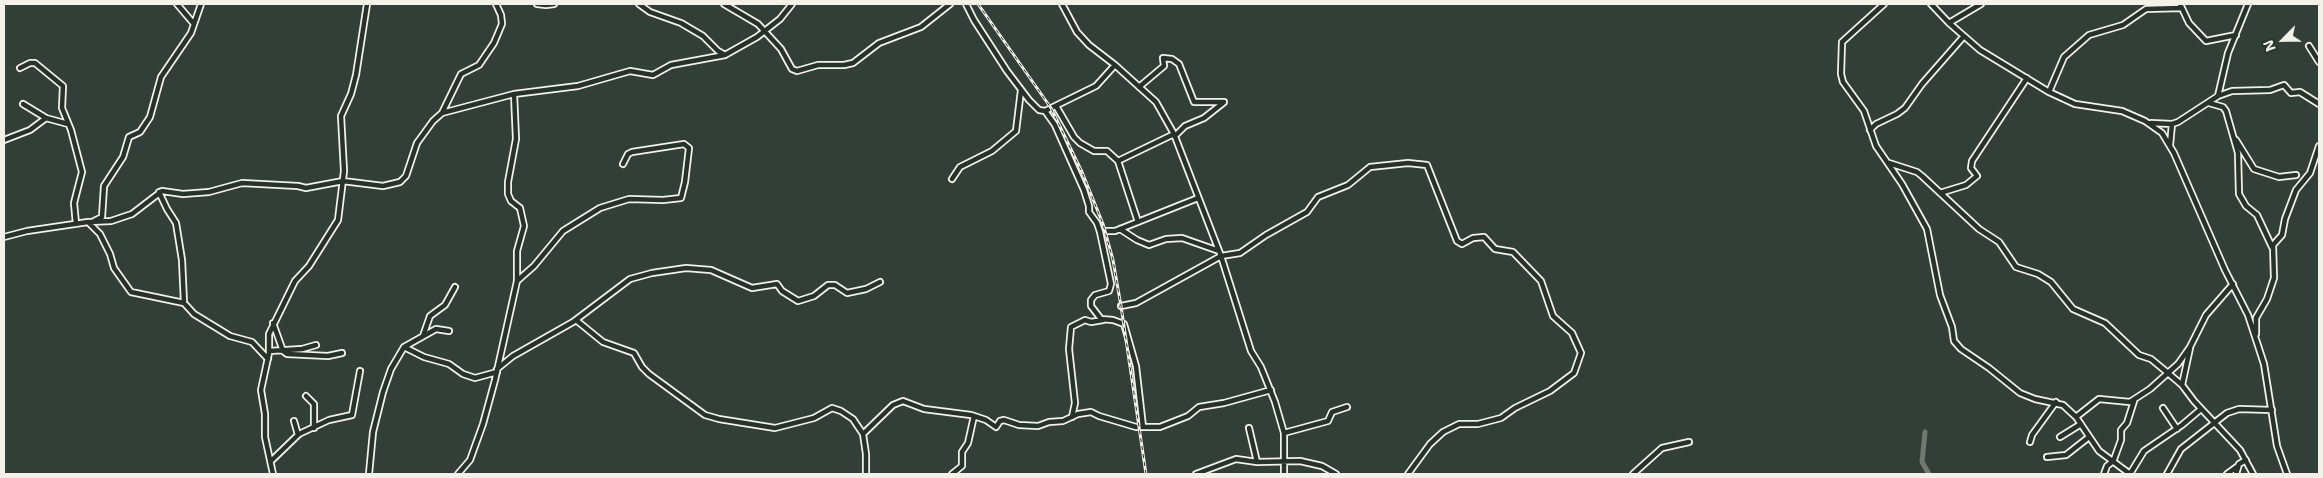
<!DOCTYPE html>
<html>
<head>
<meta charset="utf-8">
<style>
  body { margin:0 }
  #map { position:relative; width:2323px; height:478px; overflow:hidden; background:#323e38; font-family:"Shantell Sans",sans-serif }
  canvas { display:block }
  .frame { position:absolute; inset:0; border:5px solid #f4f1e8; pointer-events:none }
  .north { position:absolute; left:2258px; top:15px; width:50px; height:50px; -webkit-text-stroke:4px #26332d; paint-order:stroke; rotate:247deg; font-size:14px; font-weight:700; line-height:20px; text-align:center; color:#f4f1e8 }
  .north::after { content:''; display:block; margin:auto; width:18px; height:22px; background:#f4f1e8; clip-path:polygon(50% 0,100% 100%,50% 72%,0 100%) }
</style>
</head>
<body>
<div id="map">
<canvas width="2323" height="478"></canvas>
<div class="frame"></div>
<div class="north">N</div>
</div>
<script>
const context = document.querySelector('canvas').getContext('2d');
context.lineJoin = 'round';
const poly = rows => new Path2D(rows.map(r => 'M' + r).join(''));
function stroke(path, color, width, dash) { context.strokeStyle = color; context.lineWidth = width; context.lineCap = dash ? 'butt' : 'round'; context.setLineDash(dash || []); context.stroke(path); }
stroke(poly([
  [1925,432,1922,462,1929,474]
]), '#727972', 5);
const minor = poly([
  [177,4,194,24],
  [537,4,546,5,554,4],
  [639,4,650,12,681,23,703,36,718,51,725,55],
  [724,4,758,24,781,49,792,69,797,71,818,65,844,65,853,63,879,43,921,27,950,4],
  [966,4,974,20,1007,71,1029,100,1039,110,1045,111,1055,125,1084,190,1089,206,1089,212,1097,223,1100,232,1111,284,1109,291,1095,295,1091,300,1091,306,1101,319,1113,320,1124,324,1136,366,1143,427],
  [1062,4,1077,32,1089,45,1115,65,1156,102,1174,134,1221,256,1251,351,1261,367,1275,402,1284,433,1284,474],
  [1884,4,1842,42,1841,74,1843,82,1864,111,1876,146,1902,184,1927,229,1940,295,1952,327,1954,341,1961,349,1989,368,2020,393,2035,399,2063,405,2076,417,2099,451,2130,474],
  [1931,4,1949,23,1980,50,2049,92,2075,104,2122,111,2145,121,2162,133,2174,153,2225,270,2248,315,2264,364,2277,446,2287,474],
  [2180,4,2189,23,2206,41,2236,35],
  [1949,23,1981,4],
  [2309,46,2319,62],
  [20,68,30,63,35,63,63,86,62,108,71,130,82,172,74,203,76,224],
  [1139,87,1164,66,1163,58,1172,59,1179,64,1194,102,1224,102],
  [2049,92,2064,57,2089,35,2123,25,2146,9,2182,8],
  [2218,96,2232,91,2270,90,2284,85,2291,93,2300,92,2319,104],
  [2209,103,2223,107,2226,111,2238,153,2239,194,2246,206,2257,215,2272,247],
  [23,104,46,118,68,124],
  [1056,106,1074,137,1080,143,1094,151,1107,151,1118,161,1138,222],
  [1045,111,1096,86,1115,65],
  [442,113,461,74,479,65,494,43,502,24,501,15,496,4],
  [2151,123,2172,124,2178,122,2218,96,2228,53,2248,4],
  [1870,130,1876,124,1897,114,1905,108,1922,84,1964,36],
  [1175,136,1185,126,1204,118,1223,103],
  [4,140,30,130,46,118],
  [2236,140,2254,169,2279,177,2296,175],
  [2170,145,2172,124],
  [1118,161,1174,134],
  [1889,163,1917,172,1922,176,1979,229,1999,242,2016,267,2038,274,2051,282,2073,309,2105,323,2139,355,2151,359,2168,373,2182,385,2194,401,2240,450,2253,474],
  [952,179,960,167,992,151,1016,131,1021,90],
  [159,192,167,209,176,223,182,260,184,303],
  [1940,193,1966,185,1977,176,1971,168,1972,161,2027,78],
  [94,221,102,217,104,186,123,157,129,137,140,132,150,117,161,77,191,33,201,4],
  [88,222,111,221,132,214,162,191,183,194,209,192,242,183,298,186,306,188,343,181,383,186,400,182,406,176,417,143,433,121,442,113,514,94,578,86,630,71,653,75,671,65,725,55,757,37,780,19,792,4],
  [1120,229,1137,240,1149,245,1166,239,1182,238,1219,251],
  [1106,231,1115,231,1198,198],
  [4,237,27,231,88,222,100,234,110,254,114,268,131,292,184,303,194,314,230,336,252,342,268,359],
  [517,281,534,266,563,231,600,208,629,199,663,200,681,198,685,182,689,148,684,144,632,152,628,154,623,164],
  [1121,306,1136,303,1221,256,1240,253,1266,235,1307,212,1318,197,1348,185,1370,167,1408,163,1427,165,1457,241,1462,244,1473,238,1484,237,1495,249,1513,252,1541,281,1553,316,1572,333,1581,353,1574,373,1550,391,1515,408,1501,418,1478,424,1459,424,1443,432,1430,444,1408,474],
  [576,320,603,342,634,353,642,367,649,374,705,415,719,419,775,428,814,418,832,408,841,411,853,419,863,434,866,454,866,474],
  [273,323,283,351,287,354,328,356,342,353],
  [2256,334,2256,318,2267,299,2274,278,2273,245,2282,235,2285,219,2296,190,2310,173,2319,146],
  [423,336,430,316,445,305,455,287],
  [404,347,436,329,449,331],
  [269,351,302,349,316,345],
  [497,369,513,356,573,322,630,279,652,273,686,268,711,270,752,288,777,284,782,291,798,301,814,296,828,285,835,285,847,293,866,289,880,282],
  [2182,385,2190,348],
  [306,396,314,404,314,428],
  [2163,408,2177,429],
  [1072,417,1075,403,1069,349,1071,327,1085,320,1091,322,1103,320],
  [2076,417,2099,399,2130,402,2150,389,2178,364,2190,347,2206,315,2233,284],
  [294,421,298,435],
  [1249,428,1257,462],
  [1284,433,1328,421,1332,412,1347,407],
  [863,434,893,405,903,401,924,409,971,415,986,420,996,427,1000,421,1004,420,1019,425,1038,426,1049,422,1063,421,1078,414,1091,412,1099,416,1136,427,1160,427,1188,416,1199,407,1224,403,1271,390],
  [2060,437,2081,424],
  [2030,442,2032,435,2056,402],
  [2047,457,2066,455,2089,437],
  [271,461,299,434,329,420,352,415,360,371],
  [2113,462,2121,440,2121,430,2127,423,2134,401],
  [273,474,265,437,265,414,261,390,269,353,269,334,295,281,309,266,338,220,344,171,341,116,351,94,356,75,367,4],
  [369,474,373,432,383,392,391,369,404,347,424,357,449,364,463,374,475,378,497,372],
  [458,474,470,460,483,424,495,380,517,281,517,251,524,226,520,208,511,201,508,194,508,182,516,139,514,94],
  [952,474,962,466,962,452,968,443,974,416],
  [1196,474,1236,459,1257,462,1300,461,1322,466,1336,474],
  [1633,474,1662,448,1689,442],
  [2104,474,2107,466,2112,462],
  [2130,474,2144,451,2182,425,2201,409],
  [2167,474,2181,449,2227,413,2239,409,2272,410],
  [2227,474,2238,466],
  [2236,474,2239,464,2246,460]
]);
stroke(minor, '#f4f1e8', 8);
stroke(minor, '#26332d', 4.5);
const rail = poly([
  [978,4,1051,108,1082,172,1103,224,1113,260,1121,306,1146,474]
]);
stroke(rail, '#f4f1e8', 3);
stroke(rail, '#26332d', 1, [4]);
</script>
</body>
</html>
